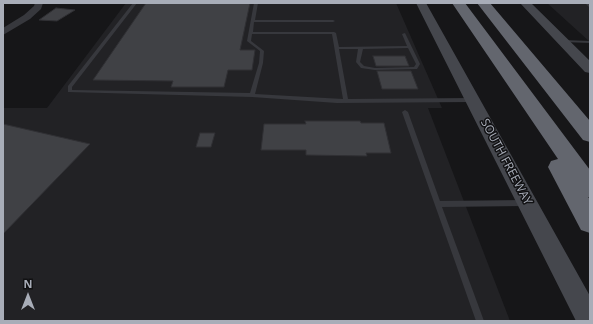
<!DOCTYPE html>
<html>
<head>
<meta charset="utf-8">
<style>
  body { margin:0 }
  #map { position:relative; width:593px; height:324px; overflow:hidden; background:#161618; font-family:"Open Sans",sans-serif }
  canvas { display:block }
  .frame { position:absolute; inset:0; border:4px solid #a8adb8; pointer-events:none }
  .north { position:absolute; left:8px; top:276px; width:40px; height:40px; -webkit-text-stroke:3px #111113; paint-order:stroke; rotate:0deg; font-size:11px; font-weight:700; line-height:16px; text-align:center; color:#a8adb8 }
  .north::after { content:''; display:block; margin:auto; width:14px; height:18px; background:#a8adb8; clip-path:polygon(50% 0,100% 100%,50% 72%,0 100%) }
</style>
</head>
<body>
<div id="map">
<canvas width="593" height="324"></canvas>
<div class="frame"></div>
<div class="north">N</div>
</div>
<script>
const context = document.querySelector('canvas').getContext('2d');
context.lineJoin = 'round';
function paint(path, color) { context.fillStyle = color; context.fill(path, 'evenodd'); }
const poly = rows => new Path2D(rows.map(r => 'M' + r).join(''));
function stroke(path, color, width, dash) { context.strokeStyle = color; context.lineWidth = width; context.lineCap = dash ? 'butt' : 'round'; context.setLineDash(dash || []); context.stroke(path); }
function write(font, color, halo, rows, align = 'center') {
  context.font = font + ' "Open Sans",sans-serif'; context.lineWidth = 3; context.setLineDash([]); context.textBaseline = 'middle'; context.strokeStyle = halo; context.fillStyle = color; for (const [text, x, y, turn = 0] of rows) {
    context.save(); context.translate(x, y); context.rotate((+turn || 0) * Math.PI / 180); context.textAlign = isNaN(turn) ? turn : align; if (halo) context.strokeText(text, 0, 0); context.fillText(text, 0, 0); context.restore();
  }
}
paint(poly([
  [126,3,396,3,442,108,428,108,510,321,3,321,3,108,47,108],
  [547,3,590,3,590,42]
]), '#222225');
const building = poly([
  [146,3,250,3,240,50,255,50,252,70,228,70,224,87,171,87,173,81,93,80,146,3],
  [56,8,75,10,57,21,39,20,56,8],
  [373,56,405,56,409,66,376,66,373,56],
  [377,71,411,71,418,89,382,89,377,71],
  [305,121,360,121,361,123,384,123,391,153,366,153,367,156,306,155,306,150,261,150,264,124,306,124,305,121],
  [3,124,90,144,3,234,3,124],
  [200,133,215,133,211,147,196,147,200,133]
]);
paint(building, '#404145');
stroke(building, '#303034', 1);
paint(poly([
  [133,3,137,3,72,87,72,90,250,93,259,63,260,51,247,41,254,3,258,3,255,20,333,20,335,21,333,22,254,22,253,32,334,32,336,33,339,47,407,46,402,34,405,33,420,64,417,69,375,70,361,68,356,62,358,49,339,49,348,99,472,98,475,100,472,102,337,103,252,97,68,92,68,86,133,3],
  [252,34,332,34,343,99,255,94,263,63,264,51,251,41,252,34],
  [408,48,416,64,414,67,375,68,364,66,360,62,363,49,408,48],
  [585,3,589,3,590,7,589,7,585,3],
  [563,40,590,41,590,43,564,42,563,42,563,40],
  [405,110,408,112,440,201,524,200,526,201,527,203,526,205,524,206,442,207,484,321,476,321,402,112,405,110]
]), '#37383d');
paint(poly([
  [35,3,43,3,41,9,30,19,3,35,3,28,24,15,34,6,35,3]
]), '#37383d');
paint(poly([
  [416,3,426,3,590,296,590,321,576,321,416,3],
  [520,3,531,3,590,61,590,73,585,72,520,3]
]), '#45474d');
paint(poly([
  [452,3,465,3,590,170,590,197,588,197,590,199,590,233,581,230,548,167,551,161,558,159,452,3],
  [477,3,490,3,590,121,590,142,583,140,477,3]
]), '#63666e');
write('12px', '#a8adb8', '#111113', [
  ["SOUTH FREEWAY",506,162,62]
]);
</script>
</body>
</html>
